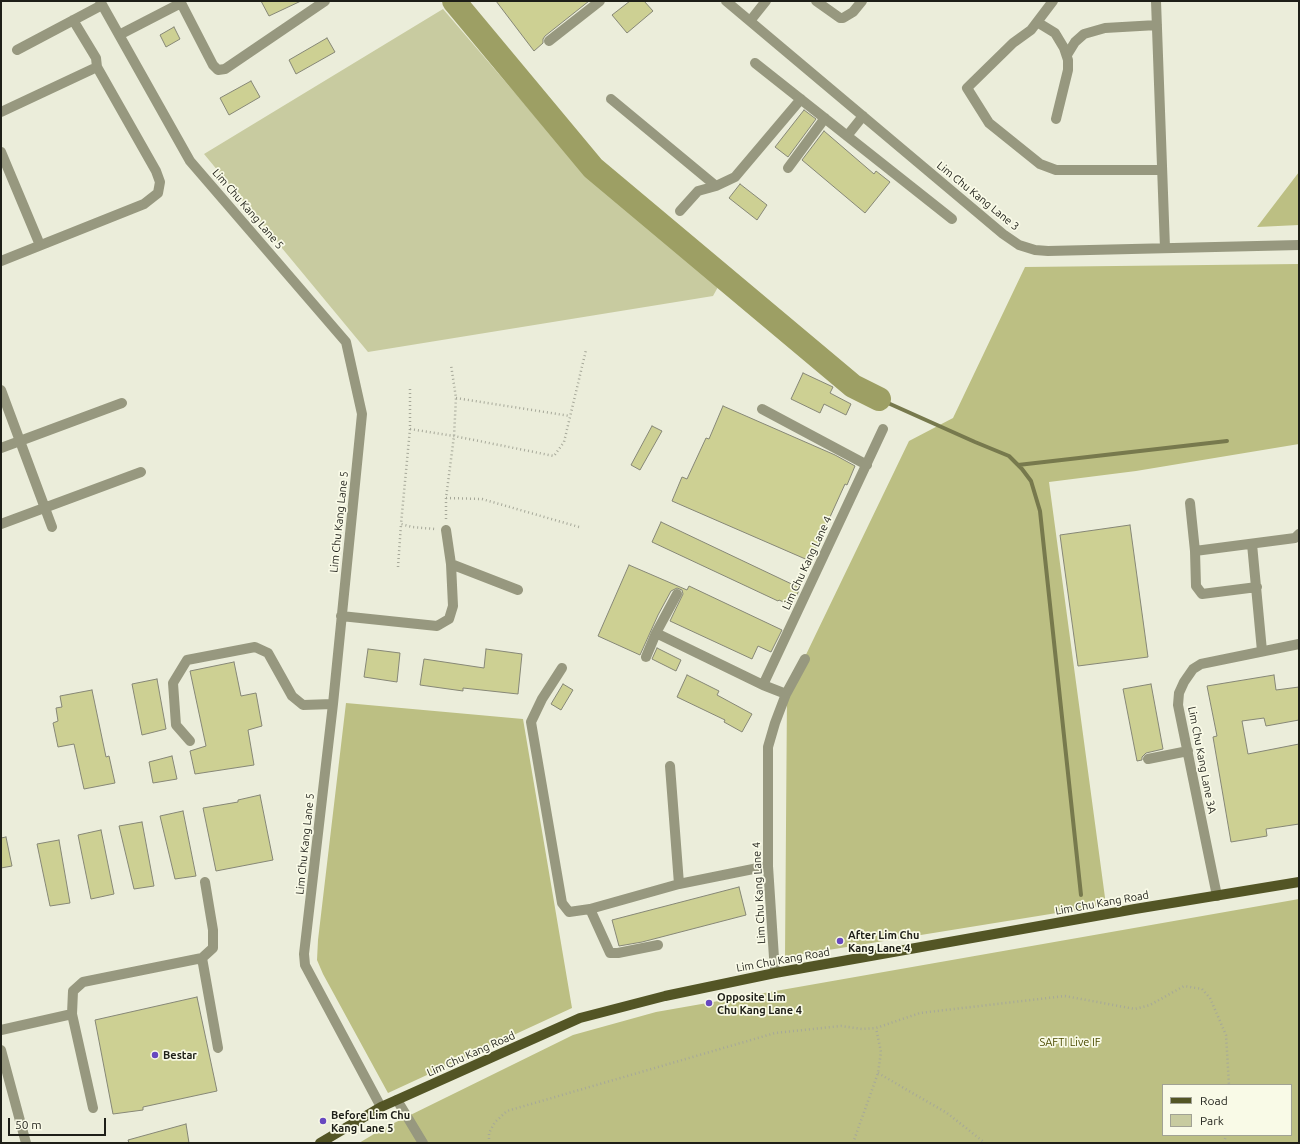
<!DOCTYPE html>
<html>
<head>
<meta charset="utf-8">
<style>
  body { margin:0 }
  #map { position:relative; width:1300px; height:1144px; overflow:hidden; background:#ebedda; font-family:Ubuntu,sans-serif }
  canvas { display:block }
  .frame { position:absolute; inset:0; border:2px solid #1e1f18; pointer-events:none }
  .legend { position:absolute; left:1162px; top:1084px; width:130px; height:52px; box-sizing:border-box; background:#f9fae7; border:1px solid #a1a294; margin:0; padding:5px 7px; list-style:none; font-size:12px; color:#1e1f18 }
  .legend li { display:flex; align-items:center; gap:8px; height:20px }
  .legend b { width:20px; border:1px solid #a1a294 }
  .scale { position:absolute; left:8px; top:1118px; width:98px; height:18px; box-sizing:border-box; border:2px solid #1e1f18; border-top:0; padding-left:5px; font-size:12px; line-height:14px; white-space:nowrap; color:#1e1f18; -webkit-text-stroke:3px #f9fae7; paint-order:stroke }
</style>
</head>
<body>
<div id="map">
<canvas width="1300" height="1144"></canvas>
<div class="frame"></div>
<ul class="legend">
<li><b style="height:5px;background:#535525"></b>Road</li>
<li><b style="height:11px;background:#c8cba0"></b>Park</li>
</ul>
<div class="scale">50 m</div>
</div>
<script>
const context = document.querySelector('canvas').getContext('2d');
context.lineJoin = 'round';
function paint(path, color) { context.fillStyle = color; context.fill(path, 'evenodd'); }
const poly = rows => new Path2D(rows.map(r => 'M' + r).join(''));
function stroke(path, color, width, dash) { context.strokeStyle = color; context.lineWidth = width; context.lineCap = dash ? 'butt' : 'round'; context.setLineDash(dash || []); context.stroke(path); }
function write(font, color, halo, rows, align = 'center') {
  context.font = font + ' Ubuntu,sans-serif'; context.lineWidth = 3.5; context.setLineDash([]); context.textBaseline = 'middle'; context.strokeStyle = halo; context.fillStyle = color; for (const [text, x, y, turn = 0] of rows) {
    context.save(); context.translate(x, y); context.rotate((+turn || 0) * Math.PI / 180); context.textAlign = isNaN(turn) ? turn : align; if (halo) context.strokeText(text, 0, 0); context.fillText(text, 0, 0); context.restore();
  }
}
paint(poly([
  [443,9,582,171,718,287,713,296,368,352,204,154]
]), '#c8cba0');
paint(poly([
  [1299,172,1299,225,1257,227],
  [1299,264,1299,444,1136,471,1049,482,1106,905,785,957,787,694,909,441,953,418,1025,267],
  [346,703,523,719,572,1008,388,1093,323,974,317,960,318,940],
  [1299,899,1299,1143,359,1143,384,1128,573,1035,656,1012],
  [1163,1085,1291,1085,1291,1135,1163,1135]
]), '#bcbf83');
stroke(poly([
  [879,399,975,442,1009,456,1022,469,1031,481,1040,511,1081,895],
  [1018,465,1227,441]
]), '#77794d', 4);
stroke(poly([
  [454,1,593,168,853,386,879,399]
]), '#9d9f64', 24);
const building = poly([
  [261,1,301,1,269,16,261,1],
  [496,1,589,1,545,36,543,39,543,43,534,51,496,1],
  [630,1,644,1,653,11,627,33,612,15,630,1],
  [174,27,180,39,166,47,160,35,174,27],
  [327,38,335,52,296,74,289,60,327,38],
  [251,81,260,97,229,115,220,98,251,81],
  [804,110,816,119,788,157,775,147,804,110],
  [824,131,874,174,876,171,890,182,865,213,802,160,824,131],
  [740,184,767,205,757,220,729,198,740,184],
  [803,373,833,387,830,393,851,404,846,415,824,404,820,413,791,399,803,373],
  [723,406,835,455,855,466,847,485,845,484,810,561,672,501,682,477,687,479,706,438,709,439,723,406],
  [652,426,662,431,640,470,631,465,652,426],
  [661,522,800,588,792,606,779,600,778,601,652,542,661,522],
  [1130,525,1148,657,1078,666,1060,535,1130,525],
  [629,565,687,590,689,586,782,630,771,652,758,646,752,659,670,621,683,594,682,590,677,588,671,591,658,615,640,655,598,636,629,565],
  [657,648,681,660,676,671,652,659,657,648],
  [368,649,400,653,397,682,364,677,368,649],
  [486,649,522,654,518,694,463,688,463,691,420,685,424,659,484,668,486,649],
  [234,662,241,696,256,693,262,726,248,730,254,765,195,774,190,751,206,746,190,671,234,662],
  [687,675,719,691,717,695,752,714,742,732,724,722,725,720,677,697,687,675],
  [1274,675,1276,690,1299,687,1299,720,1266,726,1264,718,1242,721,1248,754,1299,744,1299,824,1266,829,1267,836,1231,842,1213,737,1217,736,1207,686,1274,675],
  [157,679,166,729,142,735,132,684,157,679],
  [563,684,573,690,561,710,551,704,563,684],
  [1151,684,1163,749,1146,753,1142,757,1142,760,1137,761,1123,689,1151,684],
  [92,690,106,757,109,756,115,783,84,789,74,744,58,747,53,723,58,721,56,708,62,707,60,696,92,690],
  [172,756,177,779,153,783,149,762,172,756],
  [260,795,273,860,216,871,203,808,238,802,238,800,260,795],
  [183,811,196,876,175,879,160,816,183,811],
  [142,822,154,886,134,889,119,826,142,822],
  [101,830,114,894,91,899,78,835,101,830],
  [6,837,12,866,1,868,1,838,6,837],
  [59,840,70,903,50,906,37,844,59,840],
  [739,887,746,915,642,942,619,946,612,920,739,887],
  [197,997,217,1091,143,1107,143,1110,113,1114,95,1020,197,997],
  [186,1124,189,1143,129,1143,128,1140,186,1124]
]);
paint(building, '#cdd093');
stroke(building, '#868776', 1);
stroke(poly([
  [410,389,410,429,401,524,412,527,435,529],
  [456,398,570,416],
  [410,429,454,436,554,456,564,442,586,350],
  [446,498,482,499,579,527],
  [446,519,446,498,454,436,456,398,451,365],
  [398,567,401,524],
  [878,1073,947,1113,985,1143],
  [489,1143,489,1133,495,1122,507,1111,775,1033,841,1026,862,1029,876,1028,920,1013,1065,996,1135,1009,1150,1005,1184,986,1202,989,1210,998,1226,1035,1229,1085],
  [853,1143,878,1073,881,1052,876,1028],
  [1224,1143,1226,1135]
]), '#a6a899', 2.5, [1, 3]);
stroke(poly([
  [100,1,190,161,346,342,362,414,333,704,304,954,305,965,381,1107],
  [180,1,213,65,218,70,225,69,325,1],
  [726,1,1003,234,1019,245,1035,250,1048,251,1299,245],
  [816,1,840,18,843,18,853,12,862,1],
  [1053,1,1031,30,1013,43,967,88,989,123,1040,164,1056,170,1162,170],
  [1156,1,1165,248],
  [750,21,766,1],
  [1037,22,1055,33,1064,48,1068,60,1068,70,1056,119],
  [119,35,181,3],
  [549,41,600,1],
  [17,50,102,5],
  [1067,55,1075,42,1084,34,1105,28,1157,25],
  [755,63,952,219],
  [611,99,716,186],
  [1,112,97,67],
  [847,136,863,116],
  [1,152,40,245],
  [788,168,825,118],
  [680,211,698,191,716,186,735,177,801,99],
  [1,261,144,204,158,193,160,182,156,171,97,67,96,58,73,20],
  [1,390,52,527],
  [762,409,867,465],
  [1,448,122,403],
  [1190,503,1195,551,1196,586,1202,594,1257,587],
  [1,524,141,472],
  [1252,544,1262,651],
  [1195,551,1295,538,1299,534],
  [451,564,518,590],
  [677,594,656,633,763,685],
  [341,616,437,626,449,619,453,606,451,564,446,530],
  [646,657,656,633],
  [562,668,542,699,531,722,562,903,569,912,590,909,679,884,768,866],
  [786,694,763,685,883,429],
  [190,741,176,725,173,683,187,660,255,647,268,653,292,696,303,705,333,704],
  [1148,759,1188,751],
  [670,766,679,884],
  [1217,896,1178,705,1179,693,1184,682,1193,669,1201,664,1299,644],
  [590,909,610,953,618,953,658,945],
  [202,958,218,1048],
  [775,973,768,866,768,747,775,723,786,694,805,659],
  [1,1030,72,1014],
  [1,1050,26,1143],
  [397,1100,423,1143],
  [93,1108,72,1014,73,991,83,982,202,958,213,948,213,930,205,882]
]), '#97987f', 10);
stroke(poly([
  [320,1143,381,1107,580,1018,665,996,775,973,1135,909,1299,882]
]), '#535525', 10);
for (const [x, y, r, color] of [
  [840,941,4,"#6748c0"],
  [709,1003,4,"#6748c0"],
  [155,1055,4,"#6748c0"],
  [323,1121,4,"#6748c0"]
]) { const dot = new Path2D(); dot.arc(x, y, r, 0, 2 * Math.PI); context.fillStyle = color; context.fill(dot); stroke(dot, '#f9fae7', 1.5); }
write('11px', '#1e1f18', '#f9fae7', [
  ["Lim Chu Kang Lane 3",978,196,39],
  ["Lim Chu Kang Lane 5",248,209,49],
  ["Lim Chu Kang Lane 5",339,522,-84],
  ["Lim Chu Kang Lane 4",807,563,-65],
  ["Lim Chu Kang Lane 3A",1202,760,79],
  ["Lim Chu Kang Lane 5",305,844,-84],
  ["Lim Chu Kang Lane 4",759,893,-93],
  ["Lim Chu Kang Road",1102,903,-10],
  ["Lim Chu Kang Road",783,960,-10],
  ["Lim Chu Kang Road",471,1054,-24]
]);
write('bold 11px', '#1e1f18', '#f9fae7', [
  ["After Lim Chu",848,935],
  ["Kang Lane 4",848,948],
  ["Opposite Lim",717,997],
  ["Chu Kang Lane 4",717,1010],
  ["Bestar",163,1055],
  ["Before Lim Chu",331,1115],
  ["Kang Lane 5",331,1128]
], 'left');
write('11px', '#4b4b00', '#f9fae7', [
  ["SAFTI Live IF",1070,1042]
]);
</script>
</body>
</html>
